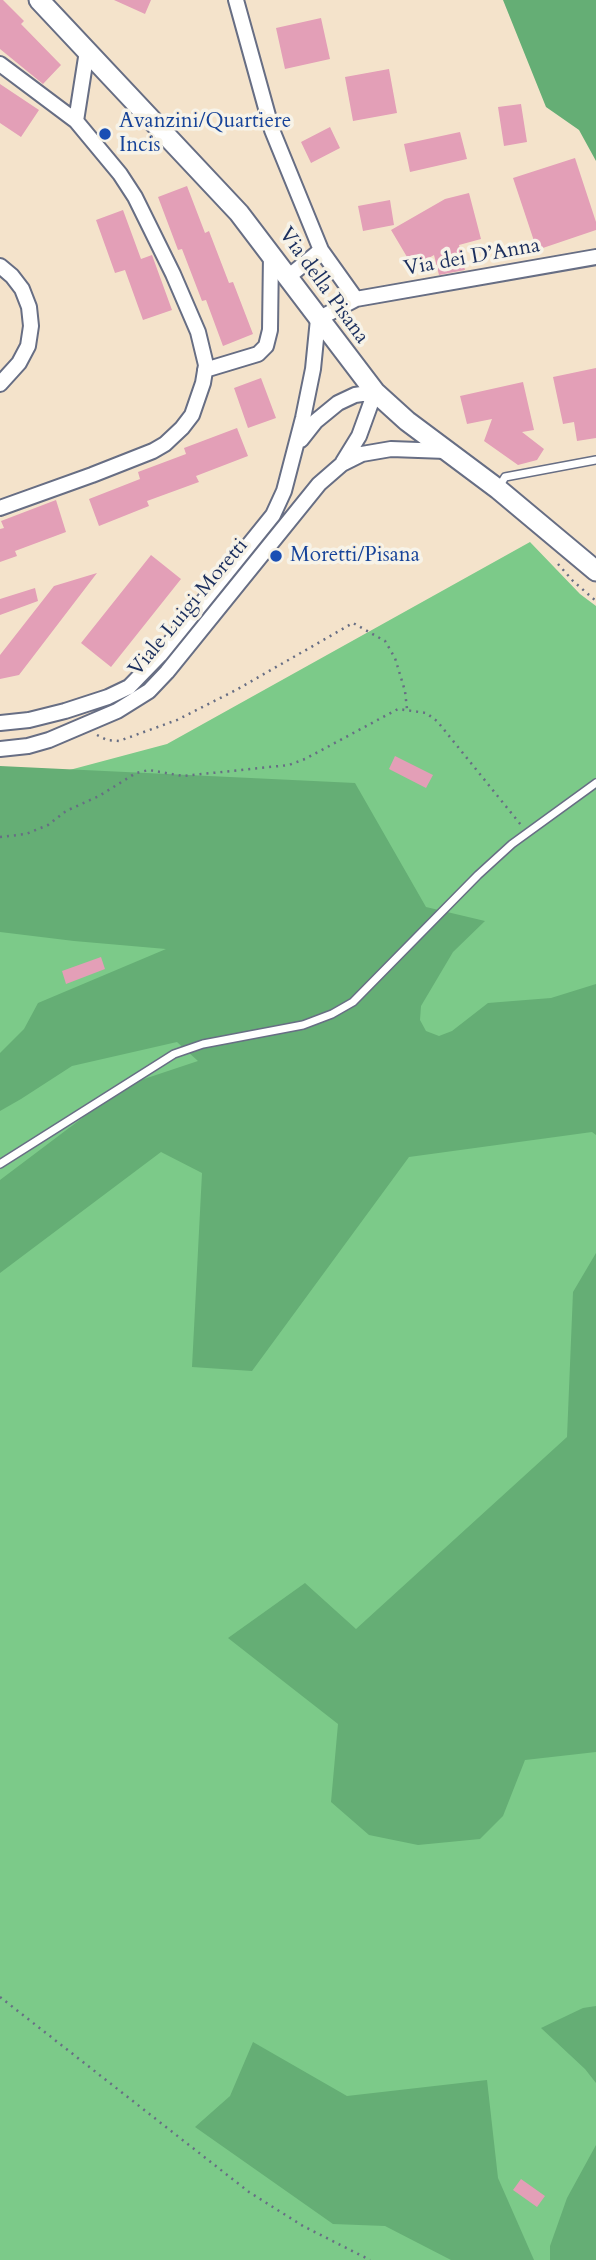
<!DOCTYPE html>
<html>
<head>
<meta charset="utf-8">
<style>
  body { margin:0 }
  canvas { display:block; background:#f4e3cb }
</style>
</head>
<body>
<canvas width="596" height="2260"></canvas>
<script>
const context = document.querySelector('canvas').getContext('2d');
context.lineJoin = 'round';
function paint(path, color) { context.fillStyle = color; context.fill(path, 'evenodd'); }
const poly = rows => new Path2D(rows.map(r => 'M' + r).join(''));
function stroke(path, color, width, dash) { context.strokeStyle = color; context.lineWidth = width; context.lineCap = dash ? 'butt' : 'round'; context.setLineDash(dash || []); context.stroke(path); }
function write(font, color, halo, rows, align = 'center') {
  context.font = font + ' Cardo,serif'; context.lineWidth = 7; context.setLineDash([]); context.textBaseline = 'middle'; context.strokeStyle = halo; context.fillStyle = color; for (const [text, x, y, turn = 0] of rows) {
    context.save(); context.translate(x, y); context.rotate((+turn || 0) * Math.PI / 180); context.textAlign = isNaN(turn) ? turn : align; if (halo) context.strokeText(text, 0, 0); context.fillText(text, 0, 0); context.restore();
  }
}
paint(poly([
  [530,542,580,594,596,606,596,2260,0,2260,0,781,32,780,167,744]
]), '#7cca89');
paint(poly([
  [503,0,596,0,596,161,579,130,546,107],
  [0,766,355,783,426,907,485,921,453,952,421,1006,420,1020,426,1031,439,1036,452,1031,488,1003,551,998,596,984,596,1135,592,1132,409,1157,252,1371,192,1367,202,1173,161,1152,0,1273,0,1180,126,1085,198,1061,177,1042,72,1066,21,1099,0,1111,0,1053,24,1029,38,1003,166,949,74,941,0,932],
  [596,1253,596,1752,525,1760,503,1816,480,1839,418,1845,369,1835,331,1802,338,1724,228,1638,305,1583,356,1629,567,1437,573,1292],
  [596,2006,596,2083,585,2069,541,2028,583,2008],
  [253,2042,347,2096,487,2080,498,2178,534,2260,451,2260,385,2226,333,2224,195,2127,230,2096],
  [596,2145,596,2260,550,2260,550,2246,567,2198]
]), '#65ae75');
paint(poly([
  [0,0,3,0,24,21,21,24,61,65,43,84,0,49],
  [114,0,151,0,145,14],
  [321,18,330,59,285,69,276,28],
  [389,69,397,113,353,121,345,77],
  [0,84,39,110,21,137,0,123],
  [521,104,527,142,504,146,498,107],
  [330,127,340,148,311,163,301,142],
  [460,132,467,159,410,172,404,144],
  [575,158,596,222,596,230,537,250,513,178],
  [187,186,205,233,209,231,229,283,233,282,253,334,223,346,206,300,202,301,182,249,178,250,158,197],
  [469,193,481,239,459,245,465,270,439,275,434,255,413,267,391,230,445,199],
  [390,200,394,225,363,231,358,206],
  [123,210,141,259,152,255,172,310,143,320,125,270,115,273,96,220],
  [596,368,596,438,577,441,574,422,563,424,553,377],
  [261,378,276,418,248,428,234,388],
  [523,382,534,430,522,432,544,449,537,460,518,465,484,441,492,419,467,424,460,396],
  [237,428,248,456,196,476,199,482,147,501,149,506,99,526,89,499,140,479,138,472,186,454,184,448],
  [56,500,66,532,15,551,17,556,0,562,0,529,4,528,1,521],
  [151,555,181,579,111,667,81,643],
  [97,573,19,675,0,679,0,655,54,586],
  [35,588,38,601,0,615,0,599],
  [395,756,433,775,426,788,389,769],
  [101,957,105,969,66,984,62,971],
  [521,2179,545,2196,537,2207,513,2190]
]), '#e39fb7');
const service = poly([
  [499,487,505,477,596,460],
  [0,1164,174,1054,203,1044,303,1025,332,1014,353,1002,478,875,512,844,596,783]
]);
const minor = poly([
  [236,0,272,130,321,250,288,277],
  [0,64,76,121,120,174,135,197,173,274,198,332,206,365,203,383,192,415,182,428,165,444,153,451,92,475,0,508],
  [76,121,87,51],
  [0,266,12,276,22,289,29,307,31,326,28,346,19,363,0,384],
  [356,299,596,257],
  [205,370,258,354,266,346,270,330,271,254],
  [301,440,316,421,338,403,355,395,375,392,359,436,343,462],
  [0,723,29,720,65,711,108,697,129,687,160,655,273,515,284,491,303,418,313,369,318,319,356,299,321,250],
  [0,749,28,746,49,740,117,711,149,691,167,672,319,484,342,464,362,454,391,449,446,451]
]);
const secondary = poly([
  [39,0,239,213,375,392,407,421,498,489,596,571]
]);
stroke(service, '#676e84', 10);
stroke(minor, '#676e84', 18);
stroke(secondary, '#676e84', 23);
stroke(poly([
  [558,564,573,581,596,601],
  [97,735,107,740,119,741,177,720,236,690,353,623,385,641,395,658,405,691,407,709],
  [0,837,26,834,48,825,66,811,99,796,136,773,149,770,183,776,289,765,305,759,398,709,426,713,437,721,521,825],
  [0,1997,249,2192,303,2226,370,2260]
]), '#676e84', 2.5, [2, 5]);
stroke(service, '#fff', 7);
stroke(minor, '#fff', 14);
stroke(secondary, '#fff', 19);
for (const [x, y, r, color] of [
  [105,134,7,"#1a4fb4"],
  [276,556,7,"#1a4fb4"]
]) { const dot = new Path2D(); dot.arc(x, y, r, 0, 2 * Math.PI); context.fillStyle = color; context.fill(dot); stroke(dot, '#f7f3e8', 2.5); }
write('21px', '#164399', '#f7f3e8', [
  ["Avanzini/Quartiere",119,122],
  ["Incis",119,146],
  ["Moretti/Pisana",290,556]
], 'left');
write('21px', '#1b2f5e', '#f7f3e8', [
  ["Via dei D’Anna",472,258,-10],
  ["Via della Pisana",323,286,54],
  ["Viale Luigi Moretti",189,608,-50]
]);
</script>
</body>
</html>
